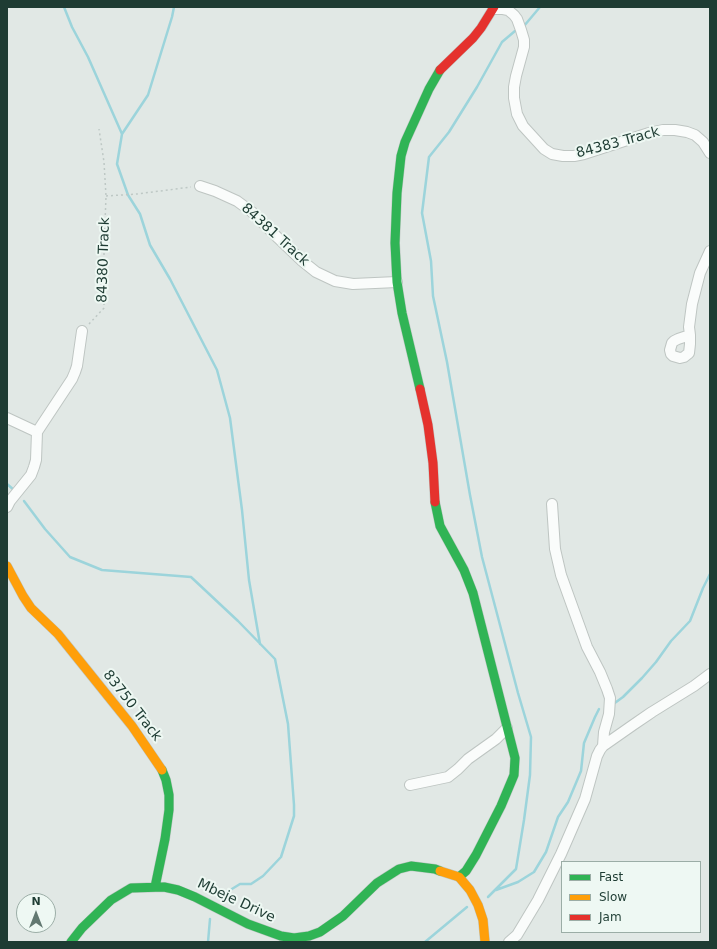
<!DOCTYPE html>
<html>
<head>
<meta charset="utf-8">
<style>
  body { margin:0 }
  #map { position:relative; width:717px; height:949px; overflow:hidden; background:#e1e8e5; font-family:"DejaVu Sans",sans-serif }
  canvas { display:block }
  .frame { position:absolute; inset:0; border:8px solid #1e3c33; pointer-events:none }
  .legend { position:absolute; left:561px; top:861px; width:140px; height:72px; box-sizing:border-box; background:#eef8f3; border:1px solid #9bada6; margin:0; padding:5px 7px; list-style:none; font-size:12px; color:#1e3c33 }
  .legend li { display:flex; align-items:center; gap:8px; height:20px }
  .legend b { width:20px; border:1px solid #9bada6 }
  .north { position:absolute; left:16px; top:893px; width:40px; height:40px; box-sizing:border-box; background:#eef8f3; border:1px solid #9bada6; border-radius:50%; rotate:0deg; font-size:11px; font-weight:700; line-height:16px; text-align:center; color:#1e3c33 }
  .north::after { content:''; display:block; margin:auto; width:14px; height:18px; background:#627871; clip-path:polygon(50% 0,100% 100%,50% 72%,0 100%) }
</style>
</head>
<body>
<div id="map">
<canvas width="717" height="949"></canvas>
<div class="frame"></div>
<ul class="legend">
<li><b style="height:5px;background:#30b455"></b>Fast</li>
<li><b style="height:5px;background:#ff9f0a"></b>Slow</li>
<li><b style="height:5px;background:#e5322d"></b>Jam</li>
</ul>
<div class="north">N</div>
</div>
<script>
const context = document.querySelector('canvas').getContext('2d');
context.lineJoin = 'round';
const poly = rows => new Path2D(rows.map(r => 'M' + r).join(''));
function stroke(path, color, width, dash) { context.strokeStyle = color; context.lineWidth = width; context.lineCap = dash ? 'butt' : 'round'; context.setLineDash(dash || []); context.stroke(path); }
function write(font, color, halo, rows, align = 'center') {
  context.font = font + ' "DejaVu Sans",sans-serif'; context.lineWidth = 4; context.setLineDash([]); context.textBaseline = 'middle'; context.strokeStyle = halo; context.fillStyle = color; for (const [text, x, y, turn = 0] of rows) {
    context.save(); context.translate(x, y); context.rotate((+turn || 0) * Math.PI / 180); context.textAlign = isNaN(turn) ? turn : align; if (halo) context.strokeText(text, 0, 0); context.fillText(text, 0, 0); context.restore();
  }
}
stroke(poly([
  [64,7,72,27,88,57,122,134],
  [174,7,172,17,148,95,122,134,117,164,128,195,140,214,150,245,170,279,217,370,230,418,242,510,249,580,260,644],
  [524,26,540,7],
  [7,484,14,490],
  [24,501,45,529,70,557,102,570,191,577,238,621,275,659,288,724,294,805,294,816,281,857,263,876,251,884,240,884,227,892,222,899],
  [612,705,623,697,642,678,656,662,671,641,690,621,703,588,710,574],
  [496,890,518,882,534,872,546,852,558,817,568,802,581,771,584,743,595,717,599,709],
  [488,897,516,869,524,820,530,775,531,737,518,693,482,557,470,495,447,362,433,296,431,261,422,213,429,157,449,132,477,87,502,42,515,31],
  [208,942,210,919],
  [425,942,467,907]
]), '#9cd4db', 2.5);
const street = poly([
  [493,9,503,9,508,10,514,15,517,19,521,30,524,40,524,47,516,76,514,87,514,98,517,114,523,126,544,149,552,154,563,156,574,156,584,154,649,133,663,130,675,130,687,132,695,135,703,142,710,153],
  [200,186,215,191,237,201,252,212,278,238,301,260,316,272,335,281,353,284,397,282],
  [690,335,678,339,674,341,672,343,670,350,671,354,673,356,680,358,684,357,689,353,690,344,690,335,689,327,692,304,700,273,710,251],
  [7,418,37,432],
  [552,504,555,549,561,575,587,647,600,672,607,689,610,698,609,714,604,732,603,746],
  [7,507,10,501,31,475,34,467,36,460,37,432,72,379,75,372,77,366,82,331],
  [410,785,448,777,458,769,468,759,496,739,507,728],
  [509,942,517,935,538,900,561,854,585,799,597,756,600,750,603,746,633,725,652,712,694,686,710,674]
]);
const fast = poly([
  [420,389,402,313,397,282,395,243,397,193,401,156,405,142,429,89,440,70],
  [435,502,440,526,464,570,473,593,515,758,514,775,501,806,476,855,466,871,459,877],
  [155,887,165,839,169,810,169,795,166,780,162,770],
  [71,942,82,928,111,900,131,888,164,887,178,890,195,897,248,924,281,936,294,938,309,936,320,932,343,916,377,883,399,869,411,866,435,869,440,871]
]);
const slow = poly([
  [7,566,23,596,31,608,58,634,132,726,162,770],
  [440,871,459,877,470,890,478,905,483,920,485,942]
]);
const jam = poly([
  [440,70,473,38,481,28,494,7],
  [420,389,428,425,433,463,435,502]
]);
stroke(street, '#bec5c2', 12);
stroke(fast, '#bdc6c2', 10);
stroke(slow, '#bdc6c2', 10);
stroke(jam, '#bdc6c2', 10);
stroke(poly([
  [106,196,137,194,191,187],
  [89,324,104,308,104,251,106,196,104,162,99,129]
]), '#bec8c5', 1.5, [2, 3]);
stroke(street, '#fafcfb', 10);
stroke(fast, '#30b455', 9);
stroke(slow, '#ff9f0a', 9);
stroke(jam, '#e5322d', 9);
write('14px', '#1e3c33', '#eef8f3', [
  ["84383 Track",618,143,-15],
  ["84381 Track",275,235,42],
  ["84380 Track",104,260,-88],
  ["83750 Track",132,706,52],
  ["Mbeje Drive",236,901,25]
]);
</script>
</body>
</html>
